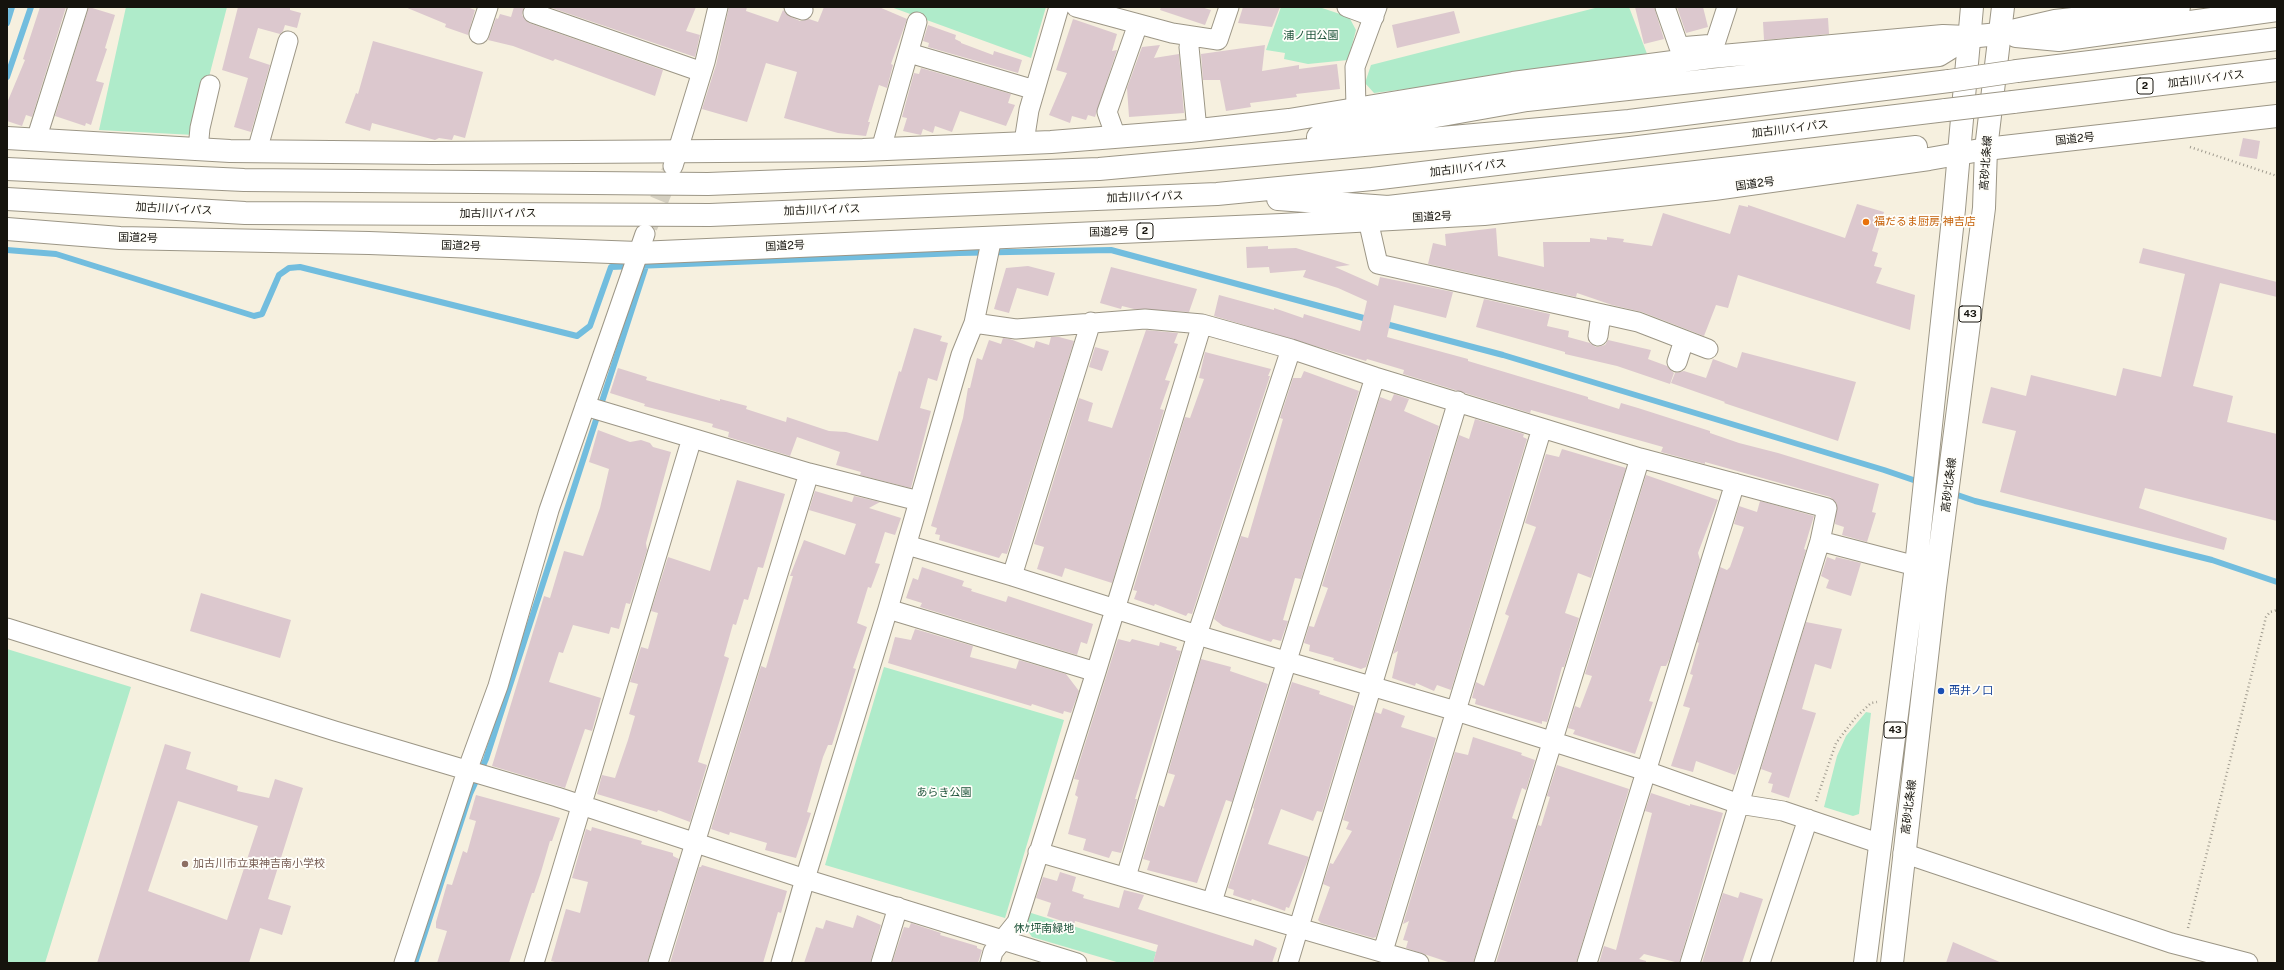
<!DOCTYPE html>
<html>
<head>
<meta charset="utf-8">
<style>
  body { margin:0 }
  #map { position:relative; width:2284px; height:970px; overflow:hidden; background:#f6f0df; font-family:"Public Sans",sans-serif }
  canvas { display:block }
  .frame { position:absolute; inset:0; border:8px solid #15130d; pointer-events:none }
</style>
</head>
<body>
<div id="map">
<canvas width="2284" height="970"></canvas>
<div class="frame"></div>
</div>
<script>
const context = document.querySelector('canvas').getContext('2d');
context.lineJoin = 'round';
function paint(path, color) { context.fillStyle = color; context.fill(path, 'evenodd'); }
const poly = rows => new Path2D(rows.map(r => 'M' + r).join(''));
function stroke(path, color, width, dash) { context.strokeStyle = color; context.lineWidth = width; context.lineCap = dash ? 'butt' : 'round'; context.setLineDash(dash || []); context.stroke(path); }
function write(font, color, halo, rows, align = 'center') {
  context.font = font + ' "Public Sans","Noto Sans JP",sans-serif'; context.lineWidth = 3.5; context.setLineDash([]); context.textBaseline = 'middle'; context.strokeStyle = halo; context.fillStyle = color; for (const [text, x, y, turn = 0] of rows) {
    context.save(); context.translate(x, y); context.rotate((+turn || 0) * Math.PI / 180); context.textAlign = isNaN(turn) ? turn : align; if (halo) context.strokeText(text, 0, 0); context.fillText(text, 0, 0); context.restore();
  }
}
paint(poly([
  [126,7,227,7,194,135,99,130],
  [891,7,1046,7,1031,58],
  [1281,7,1319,7,1349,17,1356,30,1348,60,1308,64,1284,59,1285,53,1266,50],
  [1599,7,1629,7,1649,59,1374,93,1365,83,1371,65],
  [7,649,131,687,45,963,7,963],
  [884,667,1064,720,1005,918,825,865],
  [1866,712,1871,713,1859,814,1853,816,1824,807,1837,756,1846,736],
  [1028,912,1156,952,1153,963,1120,963,1032,937,1024,925]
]), '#afebca');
stroke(poly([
  [7,23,12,7],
  [7,77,31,7],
  [7,250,56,254,254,316,262,314,279,275,289,268,300,267,577,336,590,326,611,267,959,253,1111,250,1371,320],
  [1382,323,1503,355,1884,470,1975,501,2212,560,2277,582],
  [415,963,470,794,486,759,646,266]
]), '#72bdde', 6);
paint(poly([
  [40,7,66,7,32,117,26,115,22,126,7,121,7,103,25,60,23,59],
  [89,7,115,15,105,48,107,49,96,81,104,83,91,125,86,123,85,126,55,116],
  [238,7,290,7,290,10,301,13,297,28,285,25,283,31,280,34,258,28,249,58,270,65,251,132,234,127,248,78,222,70],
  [405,7,467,7,475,10,468,35,445,27,446,24],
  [514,7,524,7,522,15,529,23,663,70,655,96,555,59,553,61,513,46,488,40,496,18,498,19,500,14,511,17],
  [549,7,696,7,686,31,700,35,695,57],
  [729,7,747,7,746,11,778,22,783,10,791,17,800,21,809,19,818,22,824,7,879,7,907,19,891,64,893,65,887,88,879,85,868,122,870,122,866,136,838,133,784,118,797,72,766,63,747,122,702,109,716,65],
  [1161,7,1201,7,1211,10,1205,25,1160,10],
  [1243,7,1280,7,1272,27,1238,23],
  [1635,7,1654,7,1664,39,1644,44],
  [1677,7,1703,7,1708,27,1686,33],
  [1454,11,1460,33,1397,48,1392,25],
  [1828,18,1829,34,1764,40,1763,22],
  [1073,19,1117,34,1112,51,1117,50,1095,117,1088,115,1086,120,1072,116,1070,123,1049,115,1067,73,1056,70],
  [928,25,956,35,955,39,961,42,961,43,993,55,994,51,1022,60,1018,73,928,47,929,43,923,41],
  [373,41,483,72,465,138,454,135,452,140,439,138,435,140,372,123,370,131,345,123,356,93,358,94],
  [1160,45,1154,58,1179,54,1184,113,1129,117,1127,88,1142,47],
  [1265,45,1262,71,1299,65,1299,69,1337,64,1340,89,1296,94,1297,97,1250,103,1251,107,1226,111,1220,80,1203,80,1201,54],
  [921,68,1011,94,1008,103,1015,105,1006,126,960,111,952,132,935,126,933,133,923,129,921,135,903,131,907,118,902,117,914,73,919,74],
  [2243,138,2260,141,2257,159,2239,156],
  [1857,204,1884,212,1872,251,1878,253,1874,266,1882,268,1876,283,1915,295,1910,330,1738,275,1728,308,1716,305,1704,336,1642,312,1612,305,1577,293,1576,297,1428,264,1433,243,1446,246,1445,234,1496,228,1498,256,1544,267,1543,242,1590,242,1590,238,1607,240,1607,237,1624,239,1623,242,1652,246,1663,213,1730,234,1739,205,1748,207,1748,205,1845,238],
  [1268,246,1268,249,1296,248,1350,265,1335,267,1378,286,1380,277,1453,292,1446,318,1394,305,1387,337,1468,359,1468,361,1588,397,1588,399,1619,409,1621,403,1638,408,1710,431,1710,433,1739,443,1778,453,1879,484,1872,512,1876,513,1867,542,1842,535,1844,527,1835,524,1837,504,1830,497,1705,462,1705,464,1661,452,1663,447,1531,410,1530,413,1403,374,1404,370,1367,359,1366,361,1214,316,1219,295,1274,310,1274,308,1303,318,1304,314,1360,331,1367,301,1338,288,1303,277,1306,270,1270,273,1269,267,1247,268,1246,247],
  [2143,248,2277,282,2277,297,2220,283,2193,386,2233,396,2227,422,2277,434,2277,521,2145,488,2139,508,2227,538,2224,550,2000,492,2016,431,1982,423,1991,387,2026,396,2031,375,2116,396,2123,368,2161,377,2185,274,2139,263],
  [1028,266,1055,273,1048,296,1017,288,1009,313,994,309,1006,268],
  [1111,267,1197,289,1189,312,1134,309,1122,306,1121,309,1100,303],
  [1484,299,1550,314,1547,326,1569,331,1568,337,1590,343,1596,347,1605,345,1608,340,1651,350,1648,359,1667,366,1674,373,1670,384,1617,366,1565,354,1565,352,1476,327],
  [914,328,942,336,940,341,948,343,937,381,928,378,920,408,931,411,911,488,860,475,861,472,836,465,840,452,797,437,790,456,728,437,729,432,712,427,713,424,644,406,645,404,610,393,618,368,647,377,646,380,720,401,720,399,747,406,746,409,786,422,787,417,829,431,846,432,878,441,899,371,901,372],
  [1146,330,1178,333,1174,343,1178,344,1165,380,1170,381,1160,409,1164,410,1112,583,1065,568,1062,577,1037,569,1044,547,1034,544,1079,398,1093,403,1088,421,1112,428],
  [1051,337,1059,337,1074,341,1007,554,1002,553,999,558,939,540,940,535,935,534,937,528,931,526,963,418,968,388,970,388,977,358,982,360,989,340,1001,344,1003,338,1010,339,1034,348,1036,341,1049,345],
  [1095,347,1109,351,1102,371,1089,367],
  [1205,352,1271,369,1268,376,1270,376,1192,614,1188,613,1186,616,1155,604,1154,606,1134,599,1137,591,1133,590,1185,417,1190,418,1204,379,1199,378],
  [1742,352,1856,382,1838,441,1724,403,1725,402,1671,383,1675,373,1684,371,1706,378,1713,359,1737,368],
  [1304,371,1359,391,1301,579,1295,578,1283,620,1288,621,1283,635,1281,641,1273,639,1271,642,1223,626,1214,619,1241,536,1248,538,1283,419,1280,418,1293,378,1301,378],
  [1394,394,1409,399,1404,411,1439,426,1366,667,1361,669,1333,660,1334,658,1309,651,1310,645,1304,643,1309,626,1314,627,1328,588,1322,586,1380,397,1391,401],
  [1475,419,1524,434,1523,437,1527,439,1451,690,1437,685,1434,691,1416,683,1415,686,1392,678,1398,651,1393,654,1459,435,1469,439],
  [598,430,630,442,641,440,650,443,653,447,671,452,646,543,647,550,630,604,626,603,619,629,611,627,609,634,573,625,563,653,559,652,549,682,601,698,592,731,585,729,565,788,492,766,544,596,550,598,564,551,583,556,600,508,609,469,589,462],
  [1562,449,1626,468,1591,578,1578,573,1565,613,1579,618,1564,667,1562,667,1547,722,1542,721,1542,724,1475,704,1476,699,1472,698,1476,682,1484,686,1509,616,1505,614,1536,527,1525,523,1546,454,1559,457],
  [1646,475,1718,500,1698,553,1700,560,1670,658,1666,666,1661,666,1649,701,1653,702,1635,754,1573,734,1575,730,1568,728,1575,706,1580,708,1592,676,1585,674],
  [737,480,785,494,763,568,758,567,748,600,744,599,736,625,733,624,724,656,729,658,698,762,707,765,690,822,658,810,657,812,597,794,602,775,615,778,628,740,635,716,629,714,638,684,630,682,641,647,648,649,658,613,651,611,668,557,710,571],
  [815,491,852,502,854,496,880,502,869,508,901,518,895,535,885,532,875,563,880,564,871,588,868,587,857,623,867,627,853,668,856,669,832,745,828,745,823,757,807,812,811,813,796,858,765,850,767,843,730,832,729,835,711,829,761,666,766,668,793,576,790,576,804,540,845,555,856,524,809,510],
  [1760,501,1814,516,1804,549,1806,550,1741,762,1735,775,1696,761,1693,772,1671,766,1690,708,1683,706,1693,675,1690,674,1699,643,1697,642,1720,567,1727,570,1730,567,1744,527,1734,524,1739,506,1757,512],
  [1827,557,1835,560,1836,557,1861,563,1851,596,1826,588,1829,580,1821,576],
  [922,567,964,581,962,586,972,589,971,591,1006,602,1008,596,1093,624,1087,644,1081,642,1077,655,920,607,922,603,906,598,913,578,918,580],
  [201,593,291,620,280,658,190,631],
  [1806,622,1842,629,1831,669,1815,664,1802,709,1816,713,1789,798,1771,792,1773,784,1768,783,1772,773,1761,769],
  [915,629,973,646,970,657,1016,669,1019,660,1066,674,1079,691,1071,713,1064,711,1063,714,1032,704,1031,706,888,663,895,637,911,640],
  [1118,639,1130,642,1132,639,1159,646,1160,642,1177,647,1176,650,1181,651,1135,799,1137,799,1121,853,1112,851,1109,858,1083,850,1086,839,1068,834,1078,797,1075,795,1079,780,1074,779],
  [1201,659,1231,667,1230,671,1268,684,1232,802,1226,800,1197,883,1147,870,1150,861,1143,859,1159,805,1164,807,1175,775,1168,773],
  [1292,682,1320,691,1319,694,1354,706,1322,812,1317,811,1313,821,1281,809,1268,844,1309,857,1289,908,1286,907,1285,911,1252,899,1251,901,1233,895,1234,890,1228,888,1254,809,1253,808],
  [1383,708,1405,716,1401,727,1436,738,1376,937,1373,938,1321,923,1318,920,1330,887,1323,884,1330,863,1333,864,1352,831,1346,829,1349,822,1343,820,1375,712,1381,714],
  [1473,737,1522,753,1521,755,1535,760,1526,790,1522,788,1512,818,1517,820,1473,963,1451,963,1406,948,1408,941,1403,940,1409,921,1403,924,1455,752,1468,755],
  [165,744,191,752,186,769,238,786,237,791,269,798,275,779,303,788,268,899,291,906,282,935,260,928,249,963,97,963],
  [178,801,258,826,227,920,148,891],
  [1557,765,1629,789,1576,963,1496,963,1538,825,1541,826,1550,797,1547,796],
  [1651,793,1690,806,1690,804,1723,813,1679,963,1644,954,1639,959,1646,961,1646,963,1599,963,1604,946,1616,950,1652,813,1645,811],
  [476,795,560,818,552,841,550,841,541,872,534,893,532,893,509,963,437,963,447,931,436,928,436,922,447,884,452,885,463,851,467,853,476,821,469,819],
  [592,827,642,841,641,844,673,853,673,856,679,859,647,963,559,963,551,961,566,909,580,913,588,882,572,878,586,829,591,831],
  [702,865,787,891,781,913,778,912,763,963,670,963,699,867,701,867],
  [1060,872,1076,877,1072,891,1084,895,1083,898,1119,908,1124,890,1144,895,1138,909,1253,946,1255,939,1277,948,1272,963,1153,963,1158,945,1075,921,1074,925,1047,916,1051,903,1036,898,1043,877,1057,881],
  [1740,892,1763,899,1742,963,1702,963,1723,893,1738,898],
  [857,915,881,925,870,963,804,963,816,927,823,929,826,920,853,928],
  [911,923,941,933,940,935,977,946,977,948,982,950,978,963,892,963,904,927,909,928],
  [1953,942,2002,963,1946,963]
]), '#dcc8ce');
stroke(poly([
  [648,227,671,171]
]), '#d4cfc0', 19, [19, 10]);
const minor = poly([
  [794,7,803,10],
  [1076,7,1172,33,1218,40,1229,7],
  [1347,7,1374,17],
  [1665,7,1679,47,1715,44],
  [533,13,702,72],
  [479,34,488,7],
  [1189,47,1197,130],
  [909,53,1035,90],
  [1711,56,1727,7],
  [1356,108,1355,67,1377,7],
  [1116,137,1107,112,1138,24],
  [36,140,78,7],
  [1024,142,1029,110,1059,7],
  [198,149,200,128,210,85],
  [881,149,917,22],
  [257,151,288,41],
  [673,166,705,62,718,7],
  [1368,220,1378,264,1638,322,1708,349],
  [974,323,1016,329,1145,319,1202,324,1291,349,1375,377,1640,458,1827,508,1820,541,1690,963],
  [1598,336,1601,314],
  [1677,362,1684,340],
  [585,406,809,473,919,501],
  [1820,541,1916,566],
  [907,545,1012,576,1197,635,1456,711,1646,771,1739,804,1783,811,1881,844],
  [1012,576,1091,322],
  [888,609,1096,672],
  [7,628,335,731,557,797,805,879,1077,963],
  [1038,852,1419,963],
  [1903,853,2171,943,2248,963],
  [1126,877,1197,635,1291,349],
  [1212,902,1375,377],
  [1383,951,1542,428],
  [404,963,467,771,498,686,549,510,645,234],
  [534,963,692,438],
  [658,963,809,473],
  [781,963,805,879,888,609,961,355,974,323,992,237],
  [881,963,898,907],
  [990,963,993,952,1017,922,1096,672,1202,324],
  [1288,963,1458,401],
  [1484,963,1640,458],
  [1587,963,1735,483],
  [1760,963,1808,819]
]);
const major = poly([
  [1865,963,1916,566,1954,209,1972,7],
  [1892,963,1935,587,1984,208,1986,149,2003,7]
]);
const highway = poly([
  [2016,36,2059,40,2277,10],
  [2017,71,2277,39],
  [2013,102,2277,70],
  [1318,137,1527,100,1939,55,1968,37],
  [7,138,230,151,432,153,863,150,1051,142,1190,131,1289,120,1513,83,1711,57,1943,36,1968,37,1999,34,2055,21,2179,7],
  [7,169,244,180,708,184,1099,169,1629,121,1949,81],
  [7,199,245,213,710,215,1217,194,1372,179,1946,110],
  [1278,199,1388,207,1916,147],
  [7,229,120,238,369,243,638,253,1282,225,1484,214,1714,189,1929,159,1986,149,2277,116]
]);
stroke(minor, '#9c9686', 21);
stroke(major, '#9c9686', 24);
stroke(highway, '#9c9686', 24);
stroke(poly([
  [2190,147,2277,176],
  [1816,801,1836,743,1856,717,1871,703,1877,702],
  [2188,928,2266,617,2270,612,2277,610]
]), '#9f9a8e', 2.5, [1, 3]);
stroke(minor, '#fff', 19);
stroke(major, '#fff', 22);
stroke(highway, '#fff', 22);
const highwayBridge = poly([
  [1949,81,2017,71],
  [1946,110,2013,102]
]);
stroke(highwayBridge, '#9c9686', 24, []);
stroke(highwayBridge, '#fff', 22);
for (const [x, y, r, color] of [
  [1866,222,4,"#e8710a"],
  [1941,691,4,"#1a4fb4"],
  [185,864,4,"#8d6e63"]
]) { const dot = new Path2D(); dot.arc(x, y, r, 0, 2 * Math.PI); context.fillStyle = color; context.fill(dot); stroke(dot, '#fffefa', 1.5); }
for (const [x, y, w] of [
  [2145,86,16],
  [1145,231,16],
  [1970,314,22],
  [1895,730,22]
]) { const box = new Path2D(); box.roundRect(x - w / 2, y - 8, w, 16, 3); context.fillStyle = '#fffefa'; context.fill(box); stroke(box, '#15130d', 1); }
write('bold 10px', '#15130d', null, [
  ["2",2145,86],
  ["2",1145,231],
  ["43",1970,314],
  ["43",1895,730]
]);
write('11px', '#1b5138', '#fffefa', [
  ["浦ノ田公園",1311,36],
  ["あらき公園",944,793],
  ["休ｹ坪南緑地",1044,929]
]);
write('11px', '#15130d', '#fffefa', [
  ["加古川バイパス",2206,79,-7],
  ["加古川バイパス",1790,129,-7],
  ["国道2号",2075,139,-6],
  ["高砂北条線",1986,163,-86],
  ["加古川バイパス",1468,168,-7],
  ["国道2号",1755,184,-8],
  ["加古川バイパス",1145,197,-2],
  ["加古川バイパス",174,209,3],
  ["加古川バイパス",822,210,-2],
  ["加古川バイパス",498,214],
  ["国道2号",1432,217,-3],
  ["国道2号",1109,232,-2],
  ["国道2号",138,238,2],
  ["国道2号",461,246,2],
  ["国道2号",785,246,-3],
  ["高砂北条線",1949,485,-83],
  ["高砂北条線",1909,807,-83]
]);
write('11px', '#c56008', '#fffefa', [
  ["福だるま厨房 神吉店",1874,222]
], 'left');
write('11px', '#164399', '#fffefa', [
  ["西井ノ口",1949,691]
], 'left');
write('11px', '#785e54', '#fffefa', [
  ["加古川市立東神吉南小学校",193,864]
], 'left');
</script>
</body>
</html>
